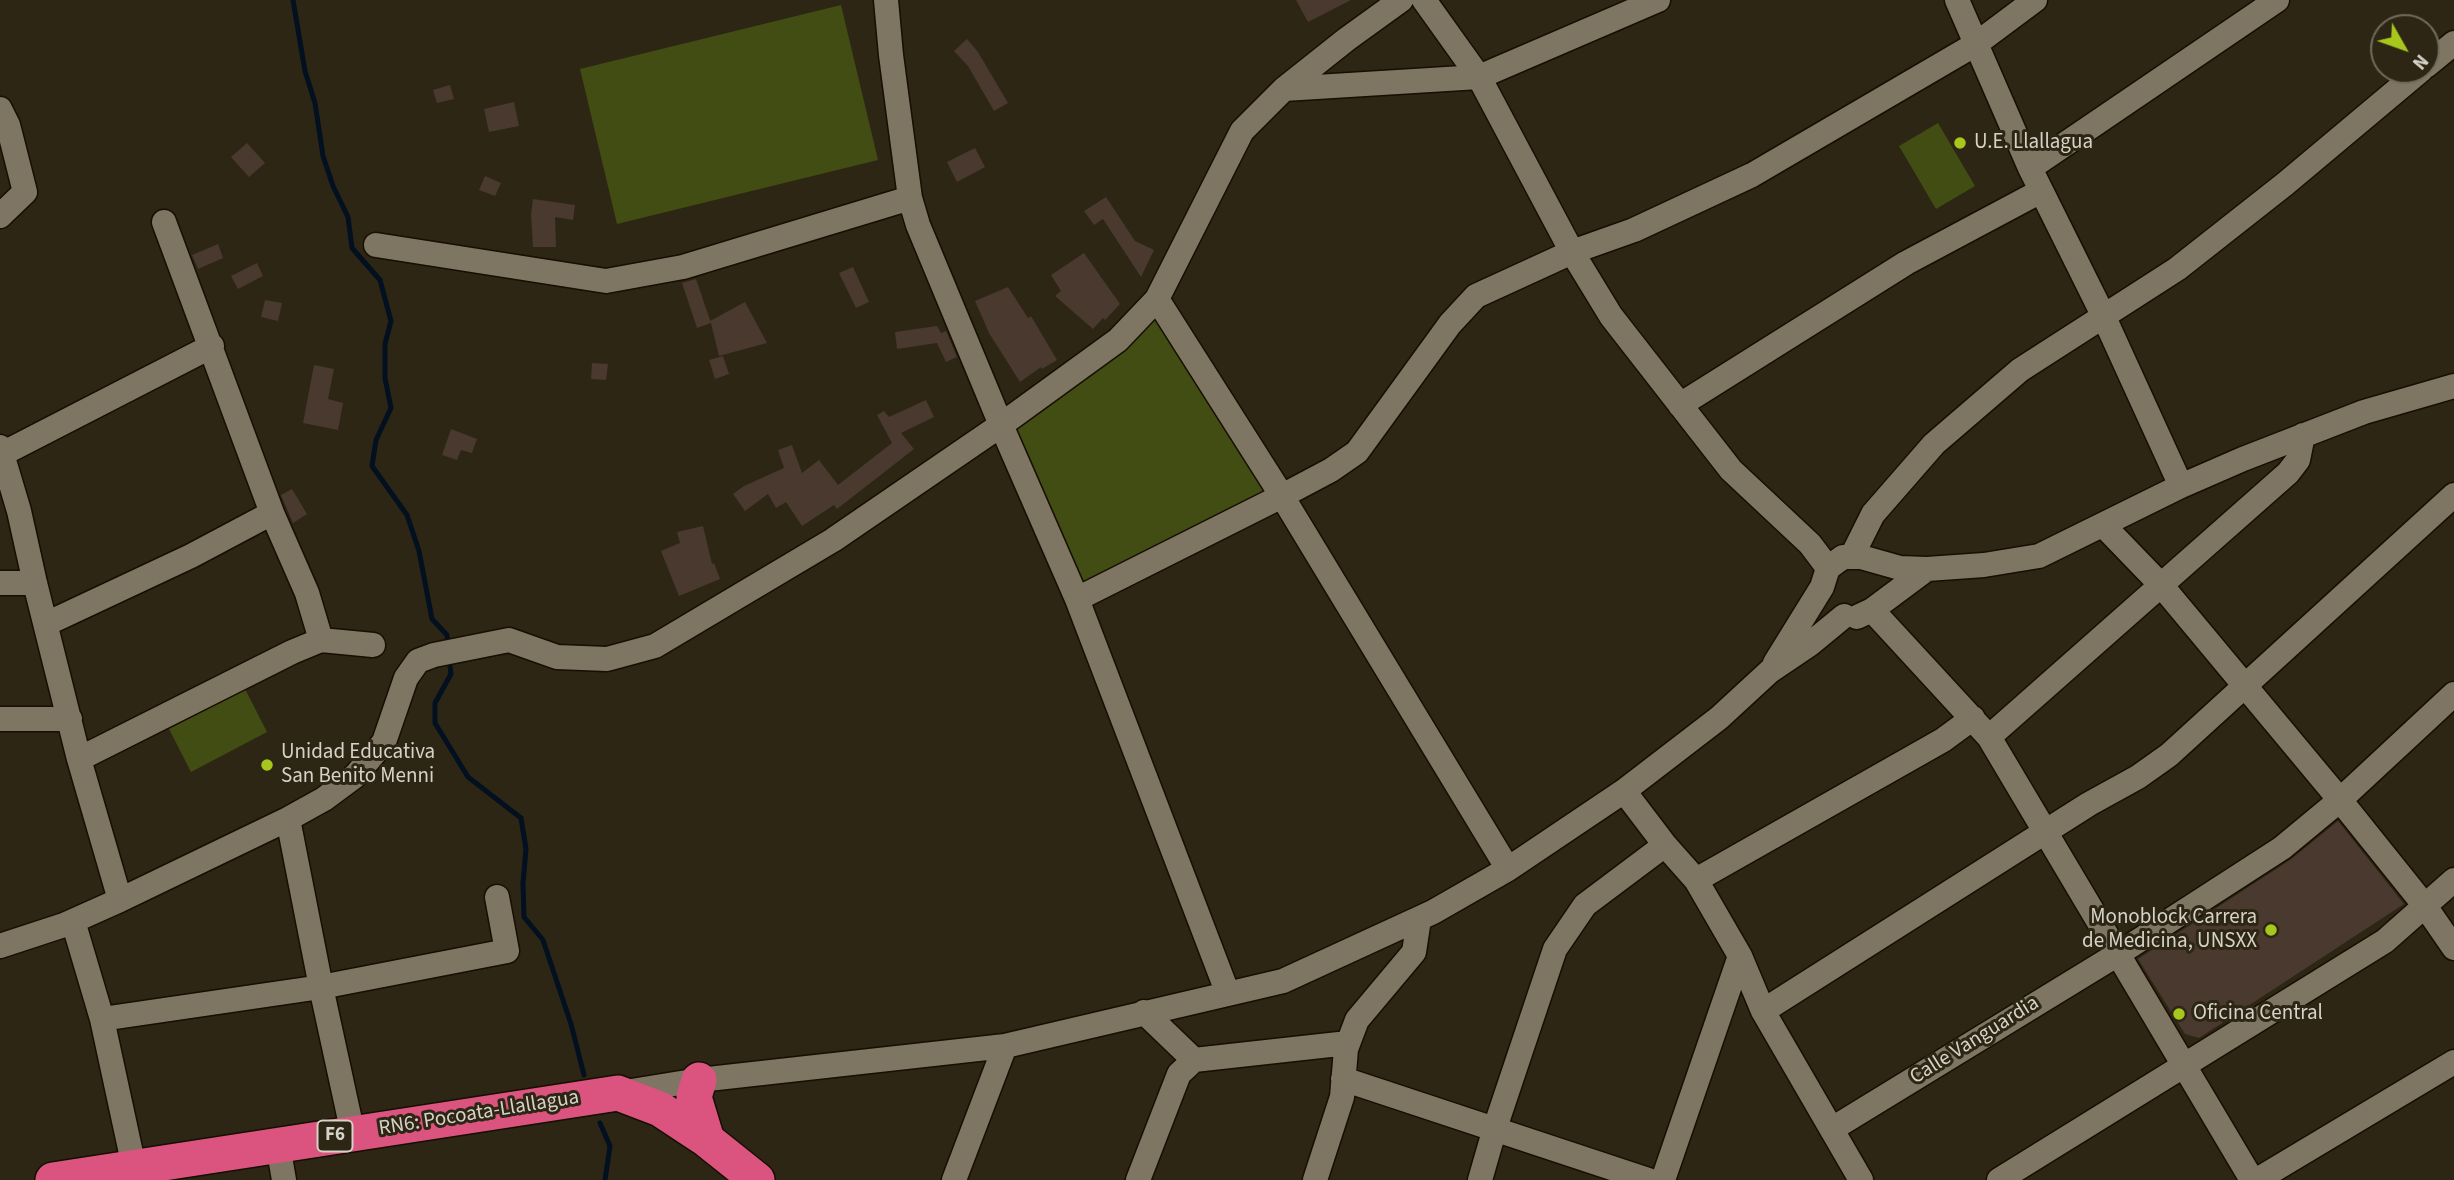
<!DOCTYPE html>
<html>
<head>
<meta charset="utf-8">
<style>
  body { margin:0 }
  #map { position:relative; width:2454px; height:1180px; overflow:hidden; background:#2d2615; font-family:"Source Sans 3",sans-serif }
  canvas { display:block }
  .north { position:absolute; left:2370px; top:14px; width:70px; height:70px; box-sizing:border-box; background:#2d2615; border:2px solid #716b5c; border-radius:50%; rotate:130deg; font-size:19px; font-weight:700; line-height:28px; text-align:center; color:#d6d2c7 }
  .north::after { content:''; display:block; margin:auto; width:24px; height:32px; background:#a8c71c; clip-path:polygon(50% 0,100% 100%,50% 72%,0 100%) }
</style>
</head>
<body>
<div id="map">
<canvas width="2454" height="1180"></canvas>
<div class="north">N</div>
</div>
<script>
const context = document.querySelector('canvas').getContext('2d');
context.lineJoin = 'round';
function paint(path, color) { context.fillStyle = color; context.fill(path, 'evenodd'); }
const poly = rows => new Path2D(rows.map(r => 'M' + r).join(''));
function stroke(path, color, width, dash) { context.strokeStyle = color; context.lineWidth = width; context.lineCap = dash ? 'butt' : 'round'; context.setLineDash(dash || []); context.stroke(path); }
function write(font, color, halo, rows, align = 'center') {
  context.font = font + ' "Source Sans 3",sans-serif'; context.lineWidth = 6; context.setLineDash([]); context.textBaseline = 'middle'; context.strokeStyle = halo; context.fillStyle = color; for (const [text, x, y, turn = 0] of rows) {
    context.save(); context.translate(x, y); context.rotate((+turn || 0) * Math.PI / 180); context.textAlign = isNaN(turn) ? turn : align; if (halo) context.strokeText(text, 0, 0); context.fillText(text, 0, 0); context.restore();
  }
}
paint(poly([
  [841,5,878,160,617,224,580,69],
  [1938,123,1975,186,1936,209,1899,146],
  [1157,299,1282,496,1077,599,1001,425],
  [245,689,267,732,191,772,169,729]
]), '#414d13');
stroke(poly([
  [293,0,305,71,315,103,323,156,333,186,348,217,352,248,380,280,391,321,385,344,385,378,391,408,376,440,372,466,407,515,419,551,432,619,447,635,448,644],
  [449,658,451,674,435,703,435,723,468,777,521,818,526,849,523,883,524,917,543,940,571,1024,584,1075],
  [600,1123,610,1146,605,1180]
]), '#021020', 5);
paint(poly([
  [1296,0,1351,0,1308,22],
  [967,39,978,52,1008,103,994,111,968,66,954,51],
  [450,85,454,99,437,103,433,90],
  [514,102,519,126,489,132,484,109],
  [247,143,265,163,249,177,231,157],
  [975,148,985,167,957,182,947,162],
  [485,176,501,183,495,196,479,190],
  [1106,197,1135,241,1154,250,1141,277,1103,219,1094,225,1084,211],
  [533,199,575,205,573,220,555,217,556,247,533,247,531,214],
  [218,244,223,258,198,269,192,255],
  [1084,253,1120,304,1105,320,1103,318,1093,329,1055,296,1061,291,1051,275],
  [257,263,263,276,238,289,231,276],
  [853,267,869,302,856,308,839,273],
  [696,279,711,323,710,321,745,302,767,343,719,356,711,323,697,328,682,283],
  [1008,287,1028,318,1031,316,1057,360,1042,369,1041,367,1020,382,989,333,975,301],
  [265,300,282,303,278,321,261,317],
  [937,326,941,333,946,331,957,357,946,362,937,343,897,349,895,332],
  [723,356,729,374,715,379,709,360],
  [592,363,608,364,606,380,591,379],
  [314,365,334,369,328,399,343,403,338,430,303,423],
  [926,400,934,417,901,433,914,449,837,509,834,505,802,526,786,502,776,508,768,494,745,511,733,494,744,486,784,468,778,450,792,445,802,473,819,460,838,485,892,443,877,415,884,411,889,417],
  [451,429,477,439,472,453,461,450,457,460,442,455],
  [292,489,307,514,293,523,281,495],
  [703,526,712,564,714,563,720,579,679,596,661,551,680,543,677,532],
  [2338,821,2404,904,2199,1038,2185,1034,2138,959,2290,860]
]), '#4a392e');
const minor = poly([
  [886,0,891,55,910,198,918,225,1001,425,1077,599,1228,994],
  [1424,0,1479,77,1572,252,1611,316,1731,470,1810,544,1828,568],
  [1957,0,2030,168,2103,315,2181,486],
  [2426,66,2454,43],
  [1284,89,1479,77,1658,0],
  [0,109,8,125,25,192,0,216],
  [2030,168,2277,0],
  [164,222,272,513,307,593,321,640,373,645],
  [376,245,606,281,683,267,910,198],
  [1157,299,1282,496,1508,869],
  [1680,405,1906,263,2041,191],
  [0,447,19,511,35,583,79,759,120,900],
  [2,454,212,346],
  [2104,526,2161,585,2340,800,2425,906,2454,948],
  [1852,556,1873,514,1934,444,2020,370,2177,269,2285,184,2421,70],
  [0,583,35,583],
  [1077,599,1282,496,1331,470,1357,452,1450,324,1476,296,1572,252,1634,230,1752,175,1976,44,2035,0],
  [1872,610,1989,737,2252,1180],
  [1857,617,1872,610,1927,569],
  [46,624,191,556,272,513],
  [1775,663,1822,587,1828,568,1843,557,1861,557,1900,568,1927,569,1984,565,2039,556,2181,486,2243,459,2364,412,2454,386],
  [0,719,70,719],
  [1989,737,2288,473,2298,460,2303,435],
  [79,759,292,652,321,640],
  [1624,791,1665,845,1696,880,1740,956,1763,1011,1861,1180],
  [288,819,321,987,353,1134],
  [1696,880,1943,740,1973,718],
  [73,921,102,1019,134,1167],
  [0,946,64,925,120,900,288,819,324,799,355,776,384,742,406,678,418,661,434,655,509,640,557,657,607,659,655,646,833,540,1001,425,1118,340,1157,299,1242,131,1284,89,1347,39,1401,0],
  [1763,1011,2089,804,2138,777,2169,755,2454,495],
  [1144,1012,1194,1060],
  [102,1019,321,987,507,951,497,897],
  [1343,1079,1648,1180],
  [619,1093,699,1080,1005,1046,1283,981,1433,912,1508,869,1624,791,1719,718,1770,671,1810,644,1844,616],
  [1832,1129,2118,954,2282,848,2340,800,2454,694],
  [278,1145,284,1180],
  [954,1180,1005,1046],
  [1138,1180,1179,1074,1194,1060,1348,1043],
  [1315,1180,1342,1097,1346,1049,1357,1020,1414,952,1419,919],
  [1480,1180,1495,1128,1555,949,1585,905,1665,845],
  [1663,1180,1740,956],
  [1999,1180,2385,941,2454,880],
  [2257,1180,2454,1062]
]);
const highway = poly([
  [699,1080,694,1097,707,1140],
  [53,1180,618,1093,660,1109,707,1140,757,1180]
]);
stroke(minor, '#160f02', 27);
stroke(highway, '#160f02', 38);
stroke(minor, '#7e7562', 24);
stroke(highway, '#da547f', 35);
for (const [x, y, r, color] of [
  [1960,143,7,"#a8c71c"],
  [267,765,7,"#a8c71c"],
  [2271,930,7,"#a8c71c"],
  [2179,1014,7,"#a8c71c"]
]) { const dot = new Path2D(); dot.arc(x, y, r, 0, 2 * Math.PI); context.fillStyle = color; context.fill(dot); stroke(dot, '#2d2615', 2.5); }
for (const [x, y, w] of [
  [335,1136,35]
]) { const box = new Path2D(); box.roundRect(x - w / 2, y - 15.5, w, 31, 5); context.fillStyle = '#2d2615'; context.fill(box); stroke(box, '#d6d2c7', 2); }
write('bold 19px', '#d6d2c7', null, [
  ["F6",335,1136]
]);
write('21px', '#d6d2c7', '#2d2615', [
  ["U.E. Llallagua",1974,143],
  ["Unidad Educativa",281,753],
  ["San Benito Menni",281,777],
  ["Monoblock Carrera",2257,918,"right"],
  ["de Medicina, UNSXX",2257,942,"right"],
  ["Oficina Central",2193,1014]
], 'left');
write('21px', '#d6d2c7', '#2d2615', [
  ["Calle Vanguardia",1975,1041,-32],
  ["RN6: Pocoata-Llallagua",479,1114,-9]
]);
</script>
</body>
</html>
